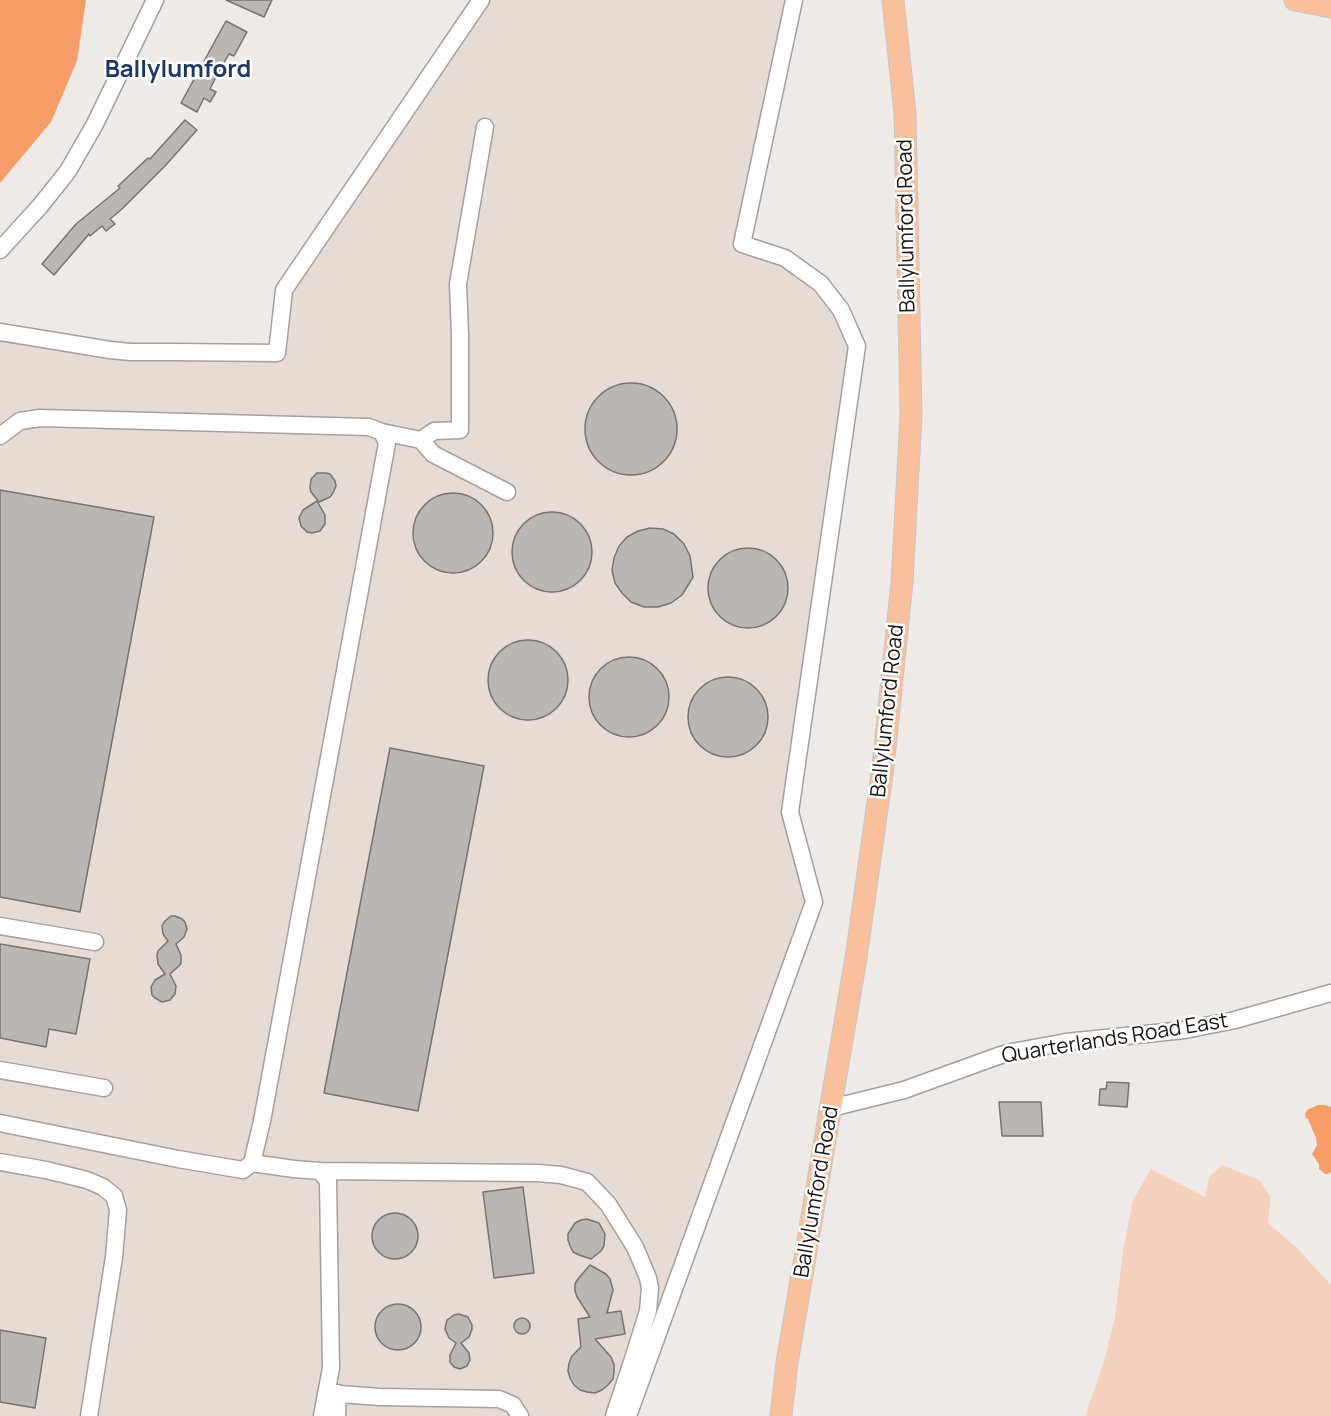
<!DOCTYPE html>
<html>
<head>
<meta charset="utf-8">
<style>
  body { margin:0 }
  canvas { display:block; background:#eeeae8 }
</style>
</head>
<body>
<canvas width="1331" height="1416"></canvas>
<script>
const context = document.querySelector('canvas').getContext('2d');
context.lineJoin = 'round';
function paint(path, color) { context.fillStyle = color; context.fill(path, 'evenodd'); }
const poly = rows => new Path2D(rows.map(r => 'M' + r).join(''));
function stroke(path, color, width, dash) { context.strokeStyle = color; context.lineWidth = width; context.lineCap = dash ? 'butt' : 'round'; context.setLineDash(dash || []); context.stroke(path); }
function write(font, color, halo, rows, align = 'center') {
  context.font = font + ' Manrope,sans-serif'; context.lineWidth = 5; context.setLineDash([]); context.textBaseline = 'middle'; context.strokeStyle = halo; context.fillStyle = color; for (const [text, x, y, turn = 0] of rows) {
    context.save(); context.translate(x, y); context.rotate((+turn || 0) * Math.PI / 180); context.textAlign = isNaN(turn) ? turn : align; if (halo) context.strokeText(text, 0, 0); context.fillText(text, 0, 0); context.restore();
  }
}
paint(poly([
  [481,0,794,0,742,243,821,284,857,346,790,812,814,902,628,1416,0,1416,0,328,116,341,277,353,284,290]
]), '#e6dcd5');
paint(poly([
  [1222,1165,1259,1180,1271,1197,1268,1223,1296,1247,1331,1285,1331,1416,1085,1416,1103,1365,1115,1317,1123,1251,1133,1200,1151,1169,1205,1197,1209,1177]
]), '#f5d2be');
paint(poly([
  [0,0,86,0,77,61,51,122,0,183],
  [1318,1105,1325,1105,1331,1107,1331,1172,1328,1174,1325,1174,1319,1169,1319,1164,1312,1154,1317,1145,1316,1138,1308,1119,1306,1118,1305,1115,1307,1110]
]), '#f79e68');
const building = poly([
  [226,0,272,0,264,17,226,0],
  [226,21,247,32,234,56,229,54,217,75,210,89,216,92,210,102,204,98,197,112,181,103,226,21],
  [185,120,197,130,165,166,122,209,110,219,115,224,106,231,102,226,90,236,89,234,54,275,42,264,76,224,120,188,118,186,148,158,150,159,185,120],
  '585 429a46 46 0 1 1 92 0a46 46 0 1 1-92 0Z',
  [317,473,326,473,330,474,335,481,336,486,333,493,330,497,319,502,311,492,310,488,311,479,317,473],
  [0,490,154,517,80,912,0,897,0,490],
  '413 533a40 40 0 1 1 80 0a40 40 0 1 1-80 0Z',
  [317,501,325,515,325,524,320,531,312,533,307,532,301,526,299,518,303,510,317,501],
  '512 552a40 40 0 1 1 80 0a40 40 0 1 1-80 0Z',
  [650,528,663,529,674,534,684,544,690,556,693,577,682,595,671,603,658,607,644,607,631,602,622,593,615,583,612,570,614,558,619,546,627,537,638,531,650,528],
  '708 588a40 40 0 1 1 80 0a40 40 0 1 1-80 0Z',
  '488 680a40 40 0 1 1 80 0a40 40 0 1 1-80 0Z',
  '589 697a40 40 0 1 1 80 0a40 40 0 1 1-80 0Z',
  '688 717a40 40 0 1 1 80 0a40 40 0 1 1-80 0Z',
  [390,748,484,766,418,1111,324,1093,390,748],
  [171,916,175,916,182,919,185,922,187,929,184,937,176,944,181,955,181,963,179,966,170,974,176,986,175,994,170,1000,162,1002,155,998,152,995,151,987,155,980,165,974,158,964,157,955,158,951,168,941,163,934,162,926,164,922,171,916],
  [0,944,90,959,76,1034,49,1029,46,1047,0,1038,0,944],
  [1107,1082,1129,1083,1127,1107,1099,1105,1100,1089,1106,1089,1107,1082],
  [999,1102,1041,1102,1043,1136,1002,1136,999,1102],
  [523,1187,534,1273,494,1278,483,1192,523,1187],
  '372 1236a23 23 0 1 1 46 0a23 23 0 1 1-46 0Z',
  [587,1219,599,1223,605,1234,604,1246,601,1251,591,1259,579,1255,573,1252,570,1246,568,1240,568,1234,575,1223,581,1220,587,1219],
  [590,1265,606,1274,610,1279,613,1290,607,1313,621,1311,625,1334,595,1339,611,1357,614,1364,614,1372,613,1379,608,1385,602,1390,595,1393,587,1392,580,1390,574,1385,570,1378,568,1371,569,1363,572,1356,581,1347,578,1319,590,1317,577,1297,575,1291,575,1284,578,1279,590,1265],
  '375 1327a23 23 0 1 1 46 0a23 23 0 1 1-46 0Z',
  [459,1314,468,1317,472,1325,472,1329,469,1337,461,1343,469,1353,470,1360,467,1366,460,1369,454,1367,450,1362,450,1355,456,1343,449,1338,445,1329,447,1320,454,1315,459,1314],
  '514 1326a8 8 0 1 1 16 0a8 8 0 1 1-16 0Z',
  [0,1330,46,1338,35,1408,0,1402,0,1330]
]);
paint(building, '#b9b6b4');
stroke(building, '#777472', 1.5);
const minor = poly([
  [0,250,41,205,68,171,95,124,155,0],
  [0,332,110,350,130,352,171,352,277,353,284,290,481,0],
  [382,432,421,440,433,454,507,492],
  [0,436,20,421,40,418,369,427,382,432,387,443,262,1121,252,1163,243,1170,178,1159,0,1123],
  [421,440,434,431,460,430,460,335,458,284,485,127],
  [0,926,95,942],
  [0,1070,104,1088],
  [831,1108,904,1090,998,1056,1012,1052,1066,1042,1185,1030,1235,1020,1331,993],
  [0,1162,46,1170,87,1180,103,1187,114,1196,118,1210,114,1257,89,1416],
  [252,1163,294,1169,320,1171,328,1181,331,1368,322,1416],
  [320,1171,537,1173,561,1175,587,1182,608,1204,635,1247,648,1278,650,1288,648,1311,633,1359,614,1416],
  [326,1393,380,1397,499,1399,513,1405,520,1416],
  [337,1416,338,1393],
  [628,1416,814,902,790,812,857,346,841,310,821,284,785,258,742,244,794,0]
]);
const major = poly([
  [1295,0,1331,7],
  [781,1416,787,1363,856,958,883,767,902,582,911,416,905,113,893,0]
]);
stroke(minor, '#a4a09f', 19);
stroke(major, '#c7c7c7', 23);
stroke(minor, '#fff', 16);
stroke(major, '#fac09b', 21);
write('21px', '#161514', '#fff', [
  ["Ballylumford Road",907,226,-91],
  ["Ballylumford Road",888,711,-84],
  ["Quarterlands Road East",1115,1039,-9],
  ["Ballylumford Road",817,1192,-80]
]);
write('bold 24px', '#1b386e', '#fff', [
  ["Ballylumford",178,70]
]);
</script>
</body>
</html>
